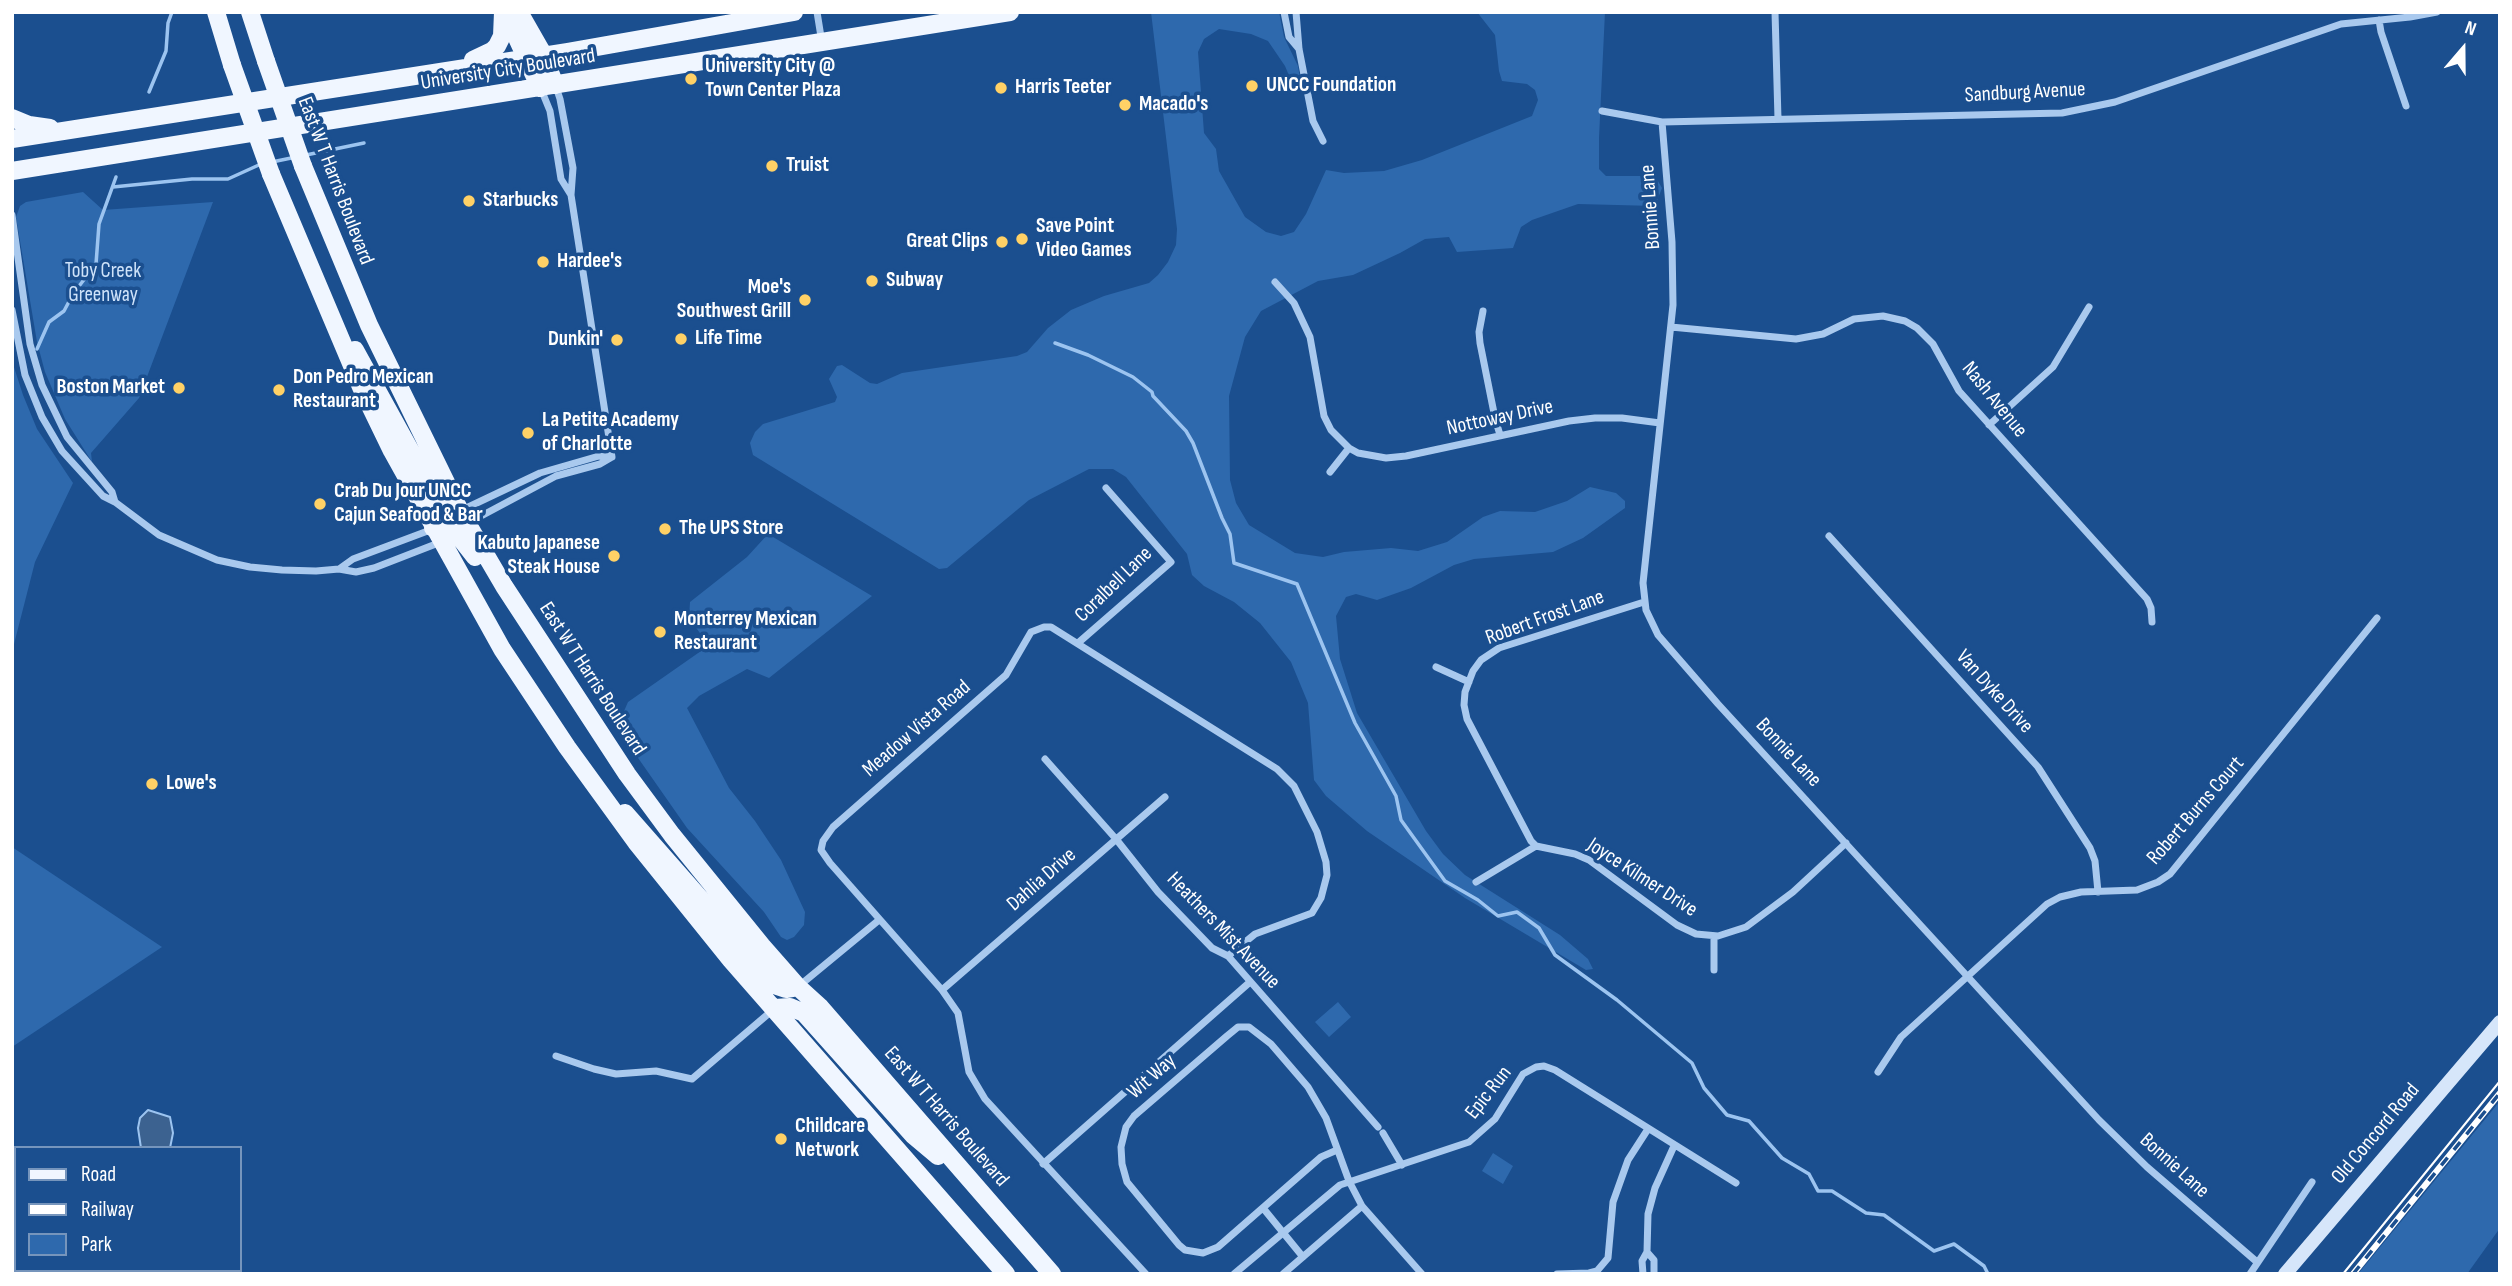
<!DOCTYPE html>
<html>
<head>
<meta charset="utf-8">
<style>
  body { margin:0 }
  #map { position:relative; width:2512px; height:1286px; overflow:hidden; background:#1b4f8f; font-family:"Sofia Sans Condensed",sans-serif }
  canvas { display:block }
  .frame { position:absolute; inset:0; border:14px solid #fff; pointer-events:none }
  .legend { position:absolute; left:14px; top:1146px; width:228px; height:126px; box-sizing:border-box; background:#1b4f8f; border:2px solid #7695bc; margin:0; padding:9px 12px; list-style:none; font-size:21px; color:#fff }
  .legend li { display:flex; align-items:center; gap:14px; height:35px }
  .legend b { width:35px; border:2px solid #7695bc }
  .north { position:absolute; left:2428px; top:14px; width:70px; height:70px; -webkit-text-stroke:5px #1b4f8f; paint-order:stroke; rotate:20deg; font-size:19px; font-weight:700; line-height:28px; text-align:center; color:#fff }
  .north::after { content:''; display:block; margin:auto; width:24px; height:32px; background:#fff; clip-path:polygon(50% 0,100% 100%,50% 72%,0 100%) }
</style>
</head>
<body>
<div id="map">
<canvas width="2512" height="1286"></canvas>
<div class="frame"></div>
<ul class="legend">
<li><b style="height:9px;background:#f0f6ff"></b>Road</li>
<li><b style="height:9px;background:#fff"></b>Railway</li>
<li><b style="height:19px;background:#2e69ad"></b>Park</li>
</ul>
<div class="north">N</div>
</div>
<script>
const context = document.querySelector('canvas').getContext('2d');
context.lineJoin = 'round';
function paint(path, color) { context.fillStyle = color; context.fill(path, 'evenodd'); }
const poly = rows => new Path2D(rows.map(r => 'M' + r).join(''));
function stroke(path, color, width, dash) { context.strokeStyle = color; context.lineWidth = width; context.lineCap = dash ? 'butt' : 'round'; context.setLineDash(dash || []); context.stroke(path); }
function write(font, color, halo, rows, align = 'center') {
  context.font = font + ' "Sofia Sans Condensed",sans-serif'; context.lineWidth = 7; context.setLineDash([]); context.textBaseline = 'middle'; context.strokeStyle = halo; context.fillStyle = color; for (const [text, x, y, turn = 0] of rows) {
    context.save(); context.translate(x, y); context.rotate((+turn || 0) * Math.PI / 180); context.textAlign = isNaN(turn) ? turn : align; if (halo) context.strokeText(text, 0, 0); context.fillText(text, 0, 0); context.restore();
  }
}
paint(poly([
  [1151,12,1279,12,1284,37,1298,66,1302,90,1295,90,1285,66,1268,41,1251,34,1219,29,1204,39,1198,52,1204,133,1216,149,1219,171,1245,217,1266,232,1281,236,1294,232,1306,214,1326,170,1344,173,1384,171,1422,160,1532,116,1538,100,1535,90,1527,84,1502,81,1499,71,1495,35,1477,12,1605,12,1599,138,1599,169,1606,176,1655,176,1662,188,1655,206,1578,204,1532,220,1521,227,1513,248,1457,252,1449,237,1425,239,1400,253,1353,275,1318,281,1261,311,1245,337,1229,396,1230,480,1236,503,1249,525,1295,553,1323,557,1344,552,1391,548,1418,551,1447,542,1483,517,1500,511,1535,512,1567,501,1590,487,1616,493,1625,501,1625,508,1583,538,1553,552,1474,559,1454,565,1411,588,1377,600,1356,594,1346,597,1336,616,1340,659,1357,713,1426,831,1443,854,1465,875,1560,935,1588,959,1593,969,1586,970,1465,898,1367,831,1326,796,1314,780,1308,703,1291,662,1260,623,1234,602,1204,586,1192,575,1187,554,1126,477,1113,469,1089,469,1029,500,947,568,939,569,753,455,750,443,755,432,763,424,835,402,837,397,829,379,837,366,842,365,870,383,877,384,902,373,1017,356,1027,352,1048,328,1071,310,1104,296,1149,283,1158,275,1168,262,1176,245,1177,229],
  [83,192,103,210,213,202,139,398,91,453,92,462,65,419,45,372,37,342,16,217,20,206,26,202],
  [12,361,23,395,37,429,73,483,35,562,12,652],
  [768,534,872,596,769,678,747,669,699,696,687,708,729,788,755,821,781,860,805,912,804,925,794,937,787,940,781,937,764,912,687,828,636,755,621,718,628,702,701,651,705,640,689,618,690,602,747,557],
  [12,847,162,947,12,1047],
  [1338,1002,1351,1017,1329,1037,1315,1022],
  [2500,1101,2500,1228,2467,1274,2358,1274],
  [1493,1153,1513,1166,1503,1184,1482,1171]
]), '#2e69ad');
const water = poly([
  [148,1110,170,1117,173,1133,170,1148,141,1148,138,1128,140,1118,148,1110]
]);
paint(water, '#3c6290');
stroke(water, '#9cc4f0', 2);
stroke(poly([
  [149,92,166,51,168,23,172,12],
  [306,155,364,143],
  [272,162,296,157],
  [113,187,192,179,228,179,261,164],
  [1055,343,1088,355,1133,377,1152,392,1153,396,1186,431,1193,443,1222,518,1230,534,1234,563,1297,584,1355,723,1396,796,1401,820,1445,881,1478,900,1498,916,1517,912,1539,928,1555,955,1617,1000,1692,1063,1704,1088,1727,1115,1749,1121,1782,1158,1809,1174,1818,1191,1832,1191,1866,1213,1884,1215,1934,1251,1954,1244,1984,1266,1988,1274],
  [37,349,49,322,64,311,73,294,96,264,99,224,116,177],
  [12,1163,16,1167],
  [202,1270,206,1274],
  [187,1274,188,1270]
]), '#9cc4f0', 3.5);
stroke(poly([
  [817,12,822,43],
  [1284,12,1289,37,1299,49],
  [1296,12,1299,49,1313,121,1323,141],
  [1775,12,1778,119],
  [2379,20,2381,32,2406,106],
  [541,89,550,111,561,179,571,195,573,168,560,99,556,87],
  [1602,111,1662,122,2062,113,2115,102,2341,24,2410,17,2437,12],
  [1662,122,1672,242,1673,305,1643,583,1646,610,1658,635,1718,704,2099,1120,2147,1167,2257,1262],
  [571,195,612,457],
  [12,215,30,344,42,385,67,437,112,492,115,502],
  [1275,282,1294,303,1310,337,1324,416,1331,430,1349,448,1358,453,1386,458,1406,456,1569,421,1595,418,1622,418,1660,423],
  [12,310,25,375,42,417,62,451,103,496,115,502,159,535,217,560,250,567,282,570,316,571,339,569],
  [1483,311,1479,332,1480,343,1495,418,1500,435],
  [1671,327,1796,339,1823,334,1854,319,1883,316,1905,321,1917,328,1933,344,1959,391,2147,599,2151,608,2152,622],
  [1989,425,2053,367,2089,307],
  [1330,472,1349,448],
  [462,510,540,473,599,456,612,457,600,464,556,476,483,515,467,521],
  [433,529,353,559,339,569,356,572,374,568,441,542],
  [1829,536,2038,767,2090,848,2095,861,2098,892],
  [1078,643,1171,562,1106,488],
  [1436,667,1469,682],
  [1045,759,1116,839,1158,892,1212,948,1228,956,1378,1127],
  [1536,846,1531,841,1467,719,1464,705,1465,692,1473,671,1481,660,1499,648,1644,602],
  [1476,882,1536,846,1575,854,1589,860,1677,925,1696,934,1718,936,1746,927,1793,892,1846,843],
  [1714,970,1714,936],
  [799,986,879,920],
  [942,990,1165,797],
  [556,1056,594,1069,616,1074,656,1071,692,1079,774,1009],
  [1878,1072,1901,1037,2047,904,2060,897,2081,892,2137,890,2158,882,2170,874,2377,618],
  [1383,1133,1402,1165],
  [1337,1150,1321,1157,1218,1247,1203,1253,1185,1250,1179,1245,1127,1182,1122,1164,1121,1147,1126,1127,1134,1116,1227,1036,1238,1027,1249,1027,1271,1044,1308,1087,1326,1118,1349,1181,1362,1206,1422,1274],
  [1043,1164,1250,982],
  [1263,1208,1303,1257],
  [1647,1252,1654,1260,1654,1274],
  [1146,1274,985,1099,969,1072,958,1013,942,990,830,863,821,850,823,841,833,827,1006,675,1031,632,1044,627,1051,627,1277,769,1294,786,1317,832,1326,862,1327,875,1321,898,1312,913,1255,934,1228,956],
  [1234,1274,1340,1185,1469,1142,1495,1119,1523,1074,1536,1067,1544,1066,1555,1070,1736,1183],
  [1283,1274,1362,1206],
  [1557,1274,1589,1273,1597,1271,1608,1258,1613,1202,1628,1160,1648,1129],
  [1643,1274,1642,1261,1647,1252,1648,1214,1655,1188,1674,1146],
  [2250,1274,2312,1182]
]), '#a9c9ee', 7);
stroke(poly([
  [2285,1274,2500,1022]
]), '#d6e6fa', 14);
stroke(poly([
  [216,12,232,65],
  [250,12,266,61],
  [505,12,540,88],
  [519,12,543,54,555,85],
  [473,60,492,51,497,46,502,36,503,12],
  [12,118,29,125,50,128],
  [12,139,568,52,794,12],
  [303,166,369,325,460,511,504,586,627,774,672,835,762,946,798,987,820,1007,1052,1274],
  [12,171,1010,12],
  [271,174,361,387,392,451,502,649,567,747,636,842,731,960,1006,1274],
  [355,350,442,508,450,516,467,521],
  [433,528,446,528,457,534,475,557],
  [625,813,777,986,786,989,798,987],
  [775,1008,790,1007,804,1013,913,1135,938,1156]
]), '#f0f6ff', 18);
stroke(poly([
  [2343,1274,2500,1081]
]), '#fff', 2);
const rail = poly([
  [2353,1274,2500,1093]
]);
stroke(rail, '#fff', 6);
stroke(rail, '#1b4f8f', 3.5, [10]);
stroke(poly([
  [266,61,303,166],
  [232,65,271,174]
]), '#f0f6ff', 18);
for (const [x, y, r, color] of [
  [691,79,7,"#ffd166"],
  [1252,86,7,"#ffd166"],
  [1001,88,7,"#ffd166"],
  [1125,105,7,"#ffd166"],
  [772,166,7,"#ffd166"],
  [469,201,7,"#ffd166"],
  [1022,239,7,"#ffd166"],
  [1002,242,7,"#ffd166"],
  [543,262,7,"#ffd166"],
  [872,281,7,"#ffd166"],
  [805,300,7,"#ffd166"],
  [681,339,7,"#ffd166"],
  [617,340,7,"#ffd166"],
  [179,388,7,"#ffd166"],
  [279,390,7,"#ffd166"],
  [528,433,7,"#ffd166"],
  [320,504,7,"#ffd166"],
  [665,529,7,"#ffd166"],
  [614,556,7,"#ffd166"],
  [660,632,7,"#ffd166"],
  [152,784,7,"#ffd166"],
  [781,1139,7,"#ffd166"]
]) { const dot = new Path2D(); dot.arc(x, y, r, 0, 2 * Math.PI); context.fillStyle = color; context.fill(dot); stroke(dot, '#1b4f8f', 2.5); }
write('bold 21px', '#fff', '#1b4f8f', [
  ["University City @",705,67],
  ["Town Center Plaza",705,91],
  ["UNCC Foundation",1266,86],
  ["Harris Teeter",1015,88],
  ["Macado's",1139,105],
  ["Truist",786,166],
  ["Starbucks",483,201],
  ["Save Point",1036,227],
  ["Video Games",1036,251],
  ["Great Clips",988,242,"right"],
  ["Hardee's",557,262],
  ["Subway",886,281],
  ["Moe's",791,288,"right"],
  ["Southwest Grill",791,312,"right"],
  ["Life Time",695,339],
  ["Dunkin'",603,340,"right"],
  ["Don Pedro Mexican",293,378],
  ["Restaurant",293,402],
  ["Boston Market",165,388,"right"],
  ["La Petite Academy",542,421],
  ["of Charlotte",542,445],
  ["Crab Du Jour UNCC",334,492],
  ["Cajun Seafood & Bar",334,516],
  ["The UPS Store",679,529],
  ["Kabuto Japanese",600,544,"right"],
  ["Steak House",600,568,"right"],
  ["Monterrey Mexican",674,620],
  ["Restaurant",674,644],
  ["Lowe's",166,784],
  ["Childcare",795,1127],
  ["Network",795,1151]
], 'left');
write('21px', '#fff', '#1b4f8f', [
  ["University City Boulevard",508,70,-9],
  ["Sandburg Avenue",2025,93,-3],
  ["East W T Harris Boulevard",335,181,69],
  ["Bonnie Lane",1651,207,-94],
  ["Nash Avenue",1994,400,51],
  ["Nottoway Drive",1500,418,-12],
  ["Coralbell Lane",1114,585,-44],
  ["Robert Frost Lane",1545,618,-20],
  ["East W T Harris Boulevard",592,679,57],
  ["Van Dyke Drive",1994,692,48],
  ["Meadow Vista Road",917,729,-41],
  ["Bonnie Lane",1788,753,47],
  ["Robert Burns Court",2196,811,-49],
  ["Joyce Kilmer Drive",1642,878,33],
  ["Dahlia Drive",1042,880,-41],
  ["Heathers Mist Avenue",1223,931,46],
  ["Wit Way",1152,1077,-41],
  ["Epic Run",1489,1093,-52],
  ["East W T Harris Boulevard",946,1117,49],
  ["Old Concord Road",2376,1134,-50],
  ["Bonnie Lane",2174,1166,42]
]);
write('21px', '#cfe3fa', '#1b4f8f', [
  ["Toby Creek",103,272],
  ["Greenway",103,296]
]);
</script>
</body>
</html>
